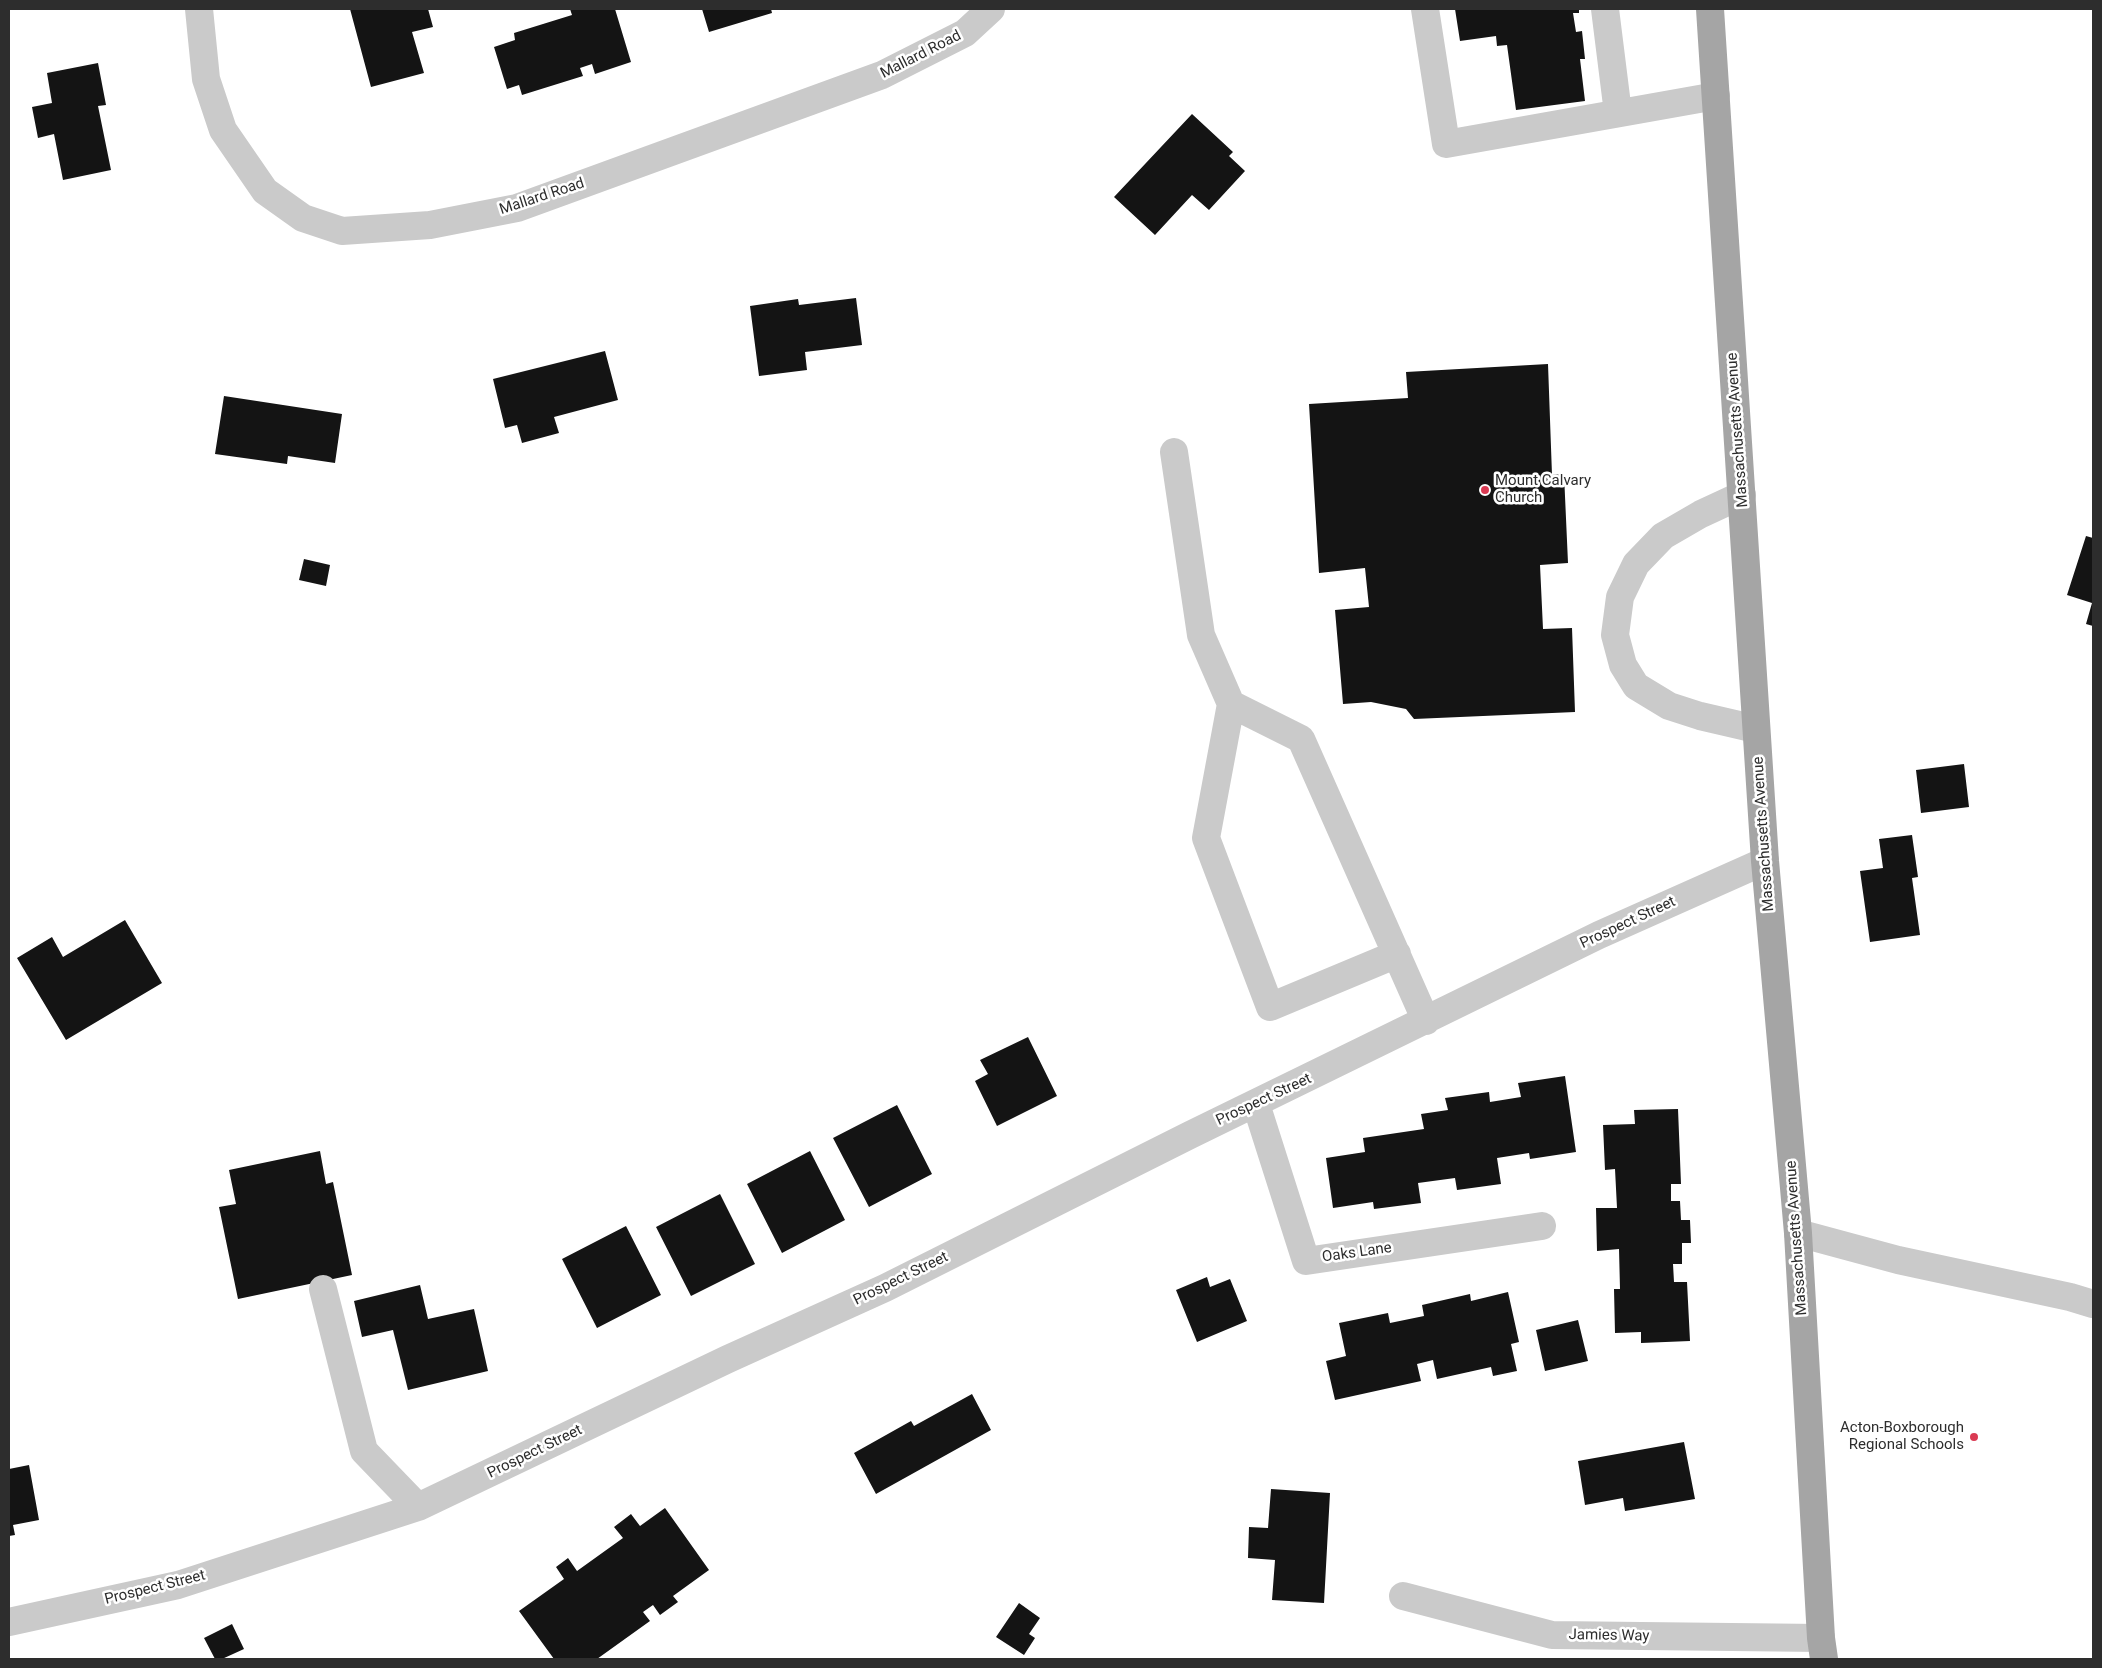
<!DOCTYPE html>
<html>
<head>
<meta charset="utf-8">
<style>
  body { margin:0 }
  #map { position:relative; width:2102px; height:1668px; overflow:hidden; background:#fff; font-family:Roboto,sans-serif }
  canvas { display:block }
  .frame { position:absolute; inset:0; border:10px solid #2d2d2d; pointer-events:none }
</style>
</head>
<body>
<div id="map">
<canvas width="2102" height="1668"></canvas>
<div class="frame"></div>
</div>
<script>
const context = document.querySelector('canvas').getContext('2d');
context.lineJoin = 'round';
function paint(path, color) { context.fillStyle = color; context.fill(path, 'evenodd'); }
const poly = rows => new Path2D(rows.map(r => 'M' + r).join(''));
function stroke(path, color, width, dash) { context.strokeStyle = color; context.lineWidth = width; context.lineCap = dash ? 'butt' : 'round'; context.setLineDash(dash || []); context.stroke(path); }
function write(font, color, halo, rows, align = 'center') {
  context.font = font + ' Roboto,sans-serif'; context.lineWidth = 5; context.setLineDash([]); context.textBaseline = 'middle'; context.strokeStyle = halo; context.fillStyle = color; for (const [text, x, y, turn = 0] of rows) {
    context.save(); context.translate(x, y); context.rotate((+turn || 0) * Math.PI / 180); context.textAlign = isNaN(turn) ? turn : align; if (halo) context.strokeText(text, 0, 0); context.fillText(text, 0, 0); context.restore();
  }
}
paint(poly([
  [350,9,428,9,433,27,412,32,424,73,371,87],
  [570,9,615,9,631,62,595,74,592,64,580,68,583,76,522,95,519,85,507,89,494,47,515,40,514,33,572,15],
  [702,9,771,9,772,13,709,32],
  [1455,9,1579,9,1579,13,1573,13,1576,32,1582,31,1585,59,1580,59,1585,101,1516,110,1507,45,1497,46,1496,36,1460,41],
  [98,63,106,105,98,106,111,170,63,180,54,134,38,138,32,107,52,103,47,73],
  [1192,114,1233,152,1229,156,1245,171,1209,210,1192,195,1155,235,1114,197],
  [856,298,862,345,805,352,807,370,759,376,750,306,798,299,799,305],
  [605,351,618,400,554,417,559,433,522,443,517,425,505,428,493,379],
  [1548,364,1552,475,1564,474,1568,563,1540,565,1543,629,1572,628,1575,712,1414,719,1406,709,1371,702,1343,704,1335,610,1369,607,1365,568,1319,573,1309,404,1408,398,1406,372],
  [224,396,342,414,335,463,288,456,287,464,215,454],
  [2086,536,2093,538,2093,626,2086,624,2092,603,2067,595],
  [304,559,330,565,326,586,299,580],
  [1964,764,1969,807,1921,813,1916,770],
  [1912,835,1918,877,1912,878,1920,935,1870,942,1860,871,1883,868,1879,839],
  [125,920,162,983,66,1040,17,958,52,937,63,957],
  [1028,1037,1057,1096,997,1126,975,1081,988,1074,980,1060],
  [1565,1076,1576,1152,1530,1159,1529,1153,1497,1158,1501,1184,1457,1190,1455,1178,1418,1183,1421,1203,1374,1209,1373,1202,1333,1208,1326,1158,1365,1152,1363,1138,1424,1129,1421,1114,1448,1110,1445,1098,1489,1092,1490,1102,1521,1097,1518,1083],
  [897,1105,932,1174,869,1207,833,1138],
  [1678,1109,1681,1184,1671,1184,1671,1201,1680,1201,1681,1220,1690,1220,1691,1243,1682,1243,1682,1264,1673,1264,1674,1282,1687,1282,1690,1341,1641,1343,1641,1332,1615,1333,1614,1289,1620,1289,1619,1249,1597,1251,1596,1208,1617,1208,1615,1169,1605,1170,1603,1125,1635,1124,1634,1110],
  [320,1151,326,1184,333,1182,352,1275,238,1299,219,1207,236,1204,229,1170],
  [810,1151,845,1220,782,1253,747,1184],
  [720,1194,755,1264,691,1296,656,1227],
  [626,1226,661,1295,597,1328,562,1259],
  [1207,1277,1210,1287,1230,1279,1247,1321,1197,1342,1176,1290],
  [420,1285,428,1319,474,1309,488,1371,408,1390,393,1330,362,1337,354,1301],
  [1508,1292,1519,1342,1511,1344,1517,1371,1493,1376,1491,1367,1437,1379,1433,1360,1417,1364,1421,1381,1335,1400,1326,1361,1346,1356,1339,1323,1388,1313,1390,1323,1424,1316,1422,1305,1470,1294,1471,1301],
  [1578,1320,1588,1361,1545,1371,1536,1330],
  [972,1394,991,1430,876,1494,854,1453,911,1421,914,1426],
  [1684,1442,1695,1499,1625,1511,1623,1498,1585,1505,1578,1461],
  [29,1465,39,1520,13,1525,15,1535,9,1536,9,1469],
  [1271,1489,1330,1493,1324,1603,1272,1600,1275,1560,1248,1558,1249,1527,1268,1528],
  [665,1508,709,1570,673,1596,678,1602,660,1615,653,1605,643,1612,650,1621,597,1659,554,1659,519,1611,564,1579,556,1567,568,1558,577,1571,623,1538,614,1527,631,1514,640,1526],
  [1019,1603,1040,1618,1029,1634,1035,1638,1024,1655,996,1637],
  [232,1624,244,1649,222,1659,215,1659,204,1638]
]), '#141414');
stroke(poly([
  [199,9,206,79,223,130,265,191,303,218,342,231,430,225,517,208,882,75,965,33,991,9],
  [1425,9,1446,144,1716,96],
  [1605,9,1618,113],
  [1174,452,1201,635,1231,704,1301,739,1426,1021],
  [1742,495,1701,514,1663,536,1636,564,1620,597,1615,635,1623,665,1636,686,1669,706,1700,716,1756,729],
  [1231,704,1206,838,1270,1007,1397,954],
  [1256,1104,1306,1261,1542,1226],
  [1798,1233,1898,1260,2070,1297,2093,1304],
  [323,1289,364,1451,418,1507],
  [1403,1596,1552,1635,1821,1638],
  [9,1622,178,1585,418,1507,728,1359,885,1288,1190,1135,1599,935,1765,861]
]), '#cacaca', 28);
stroke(poly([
  [1710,9,1765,861,1798,1233,1821,1638,1824,1659]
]), '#a5a5a5', 28);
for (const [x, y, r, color] of [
  [1485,490,5,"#da3a53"],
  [1974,1437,5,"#da3a53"]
]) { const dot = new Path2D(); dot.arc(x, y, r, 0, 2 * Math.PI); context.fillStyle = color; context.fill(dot); stroke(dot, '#fff', 2); }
write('15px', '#2d2d2d', '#fff', [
  ["Mallard Road",921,55,-27],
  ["Mallard Road",542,197,-18],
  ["Massachusetts Avenue",1738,430,-94],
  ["Massachusetts Avenue",1764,834,-94],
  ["Prospect Street",1628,923,-25],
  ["Prospect Street",1264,1100,-25],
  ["Massachusetts Avenue",1797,1238,-94],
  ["Oaks Lane",1357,1253,-8],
  ["Prospect Street",901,1279,-26],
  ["Prospect Street",535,1452,-26],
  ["Prospect Street",155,1588,-14],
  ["Jamies Way",1609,1636,1]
]);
write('15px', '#2d2d2d', '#fff', [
  ["Mount Calvary",1495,481],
  ["Church",1495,498],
  ["Acton-Boxborough",1964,1428,"right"],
  ["Regional Schools",1964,1445,"right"]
], 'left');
</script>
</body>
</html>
